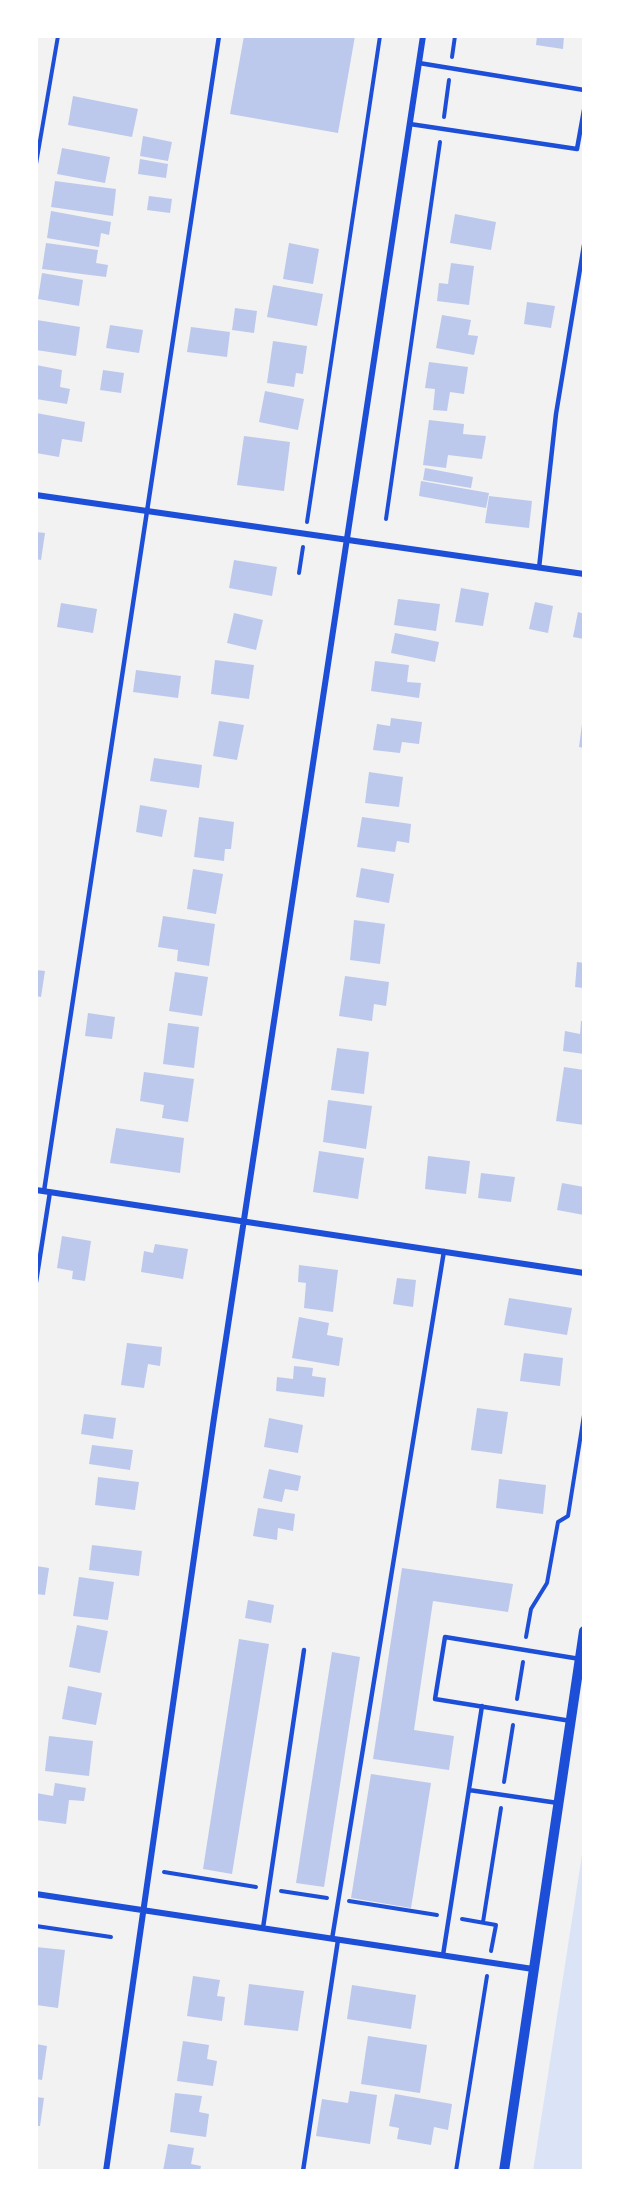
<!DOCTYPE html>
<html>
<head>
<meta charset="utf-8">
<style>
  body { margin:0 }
  #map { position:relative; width:620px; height:2207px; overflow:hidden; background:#f2f2f2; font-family:"Fira Sans",sans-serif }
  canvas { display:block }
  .frame { position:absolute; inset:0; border:38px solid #fff; pointer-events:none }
</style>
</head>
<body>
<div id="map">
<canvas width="620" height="2207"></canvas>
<div class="frame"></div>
</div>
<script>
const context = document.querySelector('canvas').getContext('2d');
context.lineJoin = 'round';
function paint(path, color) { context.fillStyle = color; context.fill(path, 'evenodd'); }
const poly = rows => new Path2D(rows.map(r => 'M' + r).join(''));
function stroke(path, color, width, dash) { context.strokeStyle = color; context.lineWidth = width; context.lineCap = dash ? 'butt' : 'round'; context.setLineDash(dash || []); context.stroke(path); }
paint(poly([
  [584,1842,584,2171,533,2171]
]), '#dbe4f7');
paint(poly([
  [244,36,355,36,338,133,230,114],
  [537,36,564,36,563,49,536,45],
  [73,96,138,109,132,137,68,125],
  [143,136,172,142,168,161,140,156],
  [62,148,110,157,105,183,57,174],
  [140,159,168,164,166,178,138,174],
  [55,181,116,189,113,216,51,207],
  [149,196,172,199,170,213,147,210],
  [51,211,111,222,109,235,101,233,99,247,47,238],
  [455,214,496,222,491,250,450,243],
  [46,243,98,250,96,263,108,265,106,277,42,269],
  [289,243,319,249,313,284,283,279],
  [451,263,474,266,469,305,437,301,439,283,448,284],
  [42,273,83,280,79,306,38,299],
  [273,285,323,294,317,326,267,317],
  [527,302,555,306,551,328,524,324],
  [235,308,257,311,254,333,232,330],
  [442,315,471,320,468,335,478,336,474,355,436,348],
  [37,320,80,327,76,356,36,350],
  [110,325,143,330,139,353,106,348],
  [191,327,230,332,227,357,187,352],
  [273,341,307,346,303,374,296,373,294,387,267,383],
  [429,362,468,367,464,394,450,392,447,411,433,410,435,389,425,388],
  [36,365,62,370,60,387,70,389,67,404,36,399],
  [103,370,124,373,121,393,100,390],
  [265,391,304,399,298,430,259,422],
  [36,413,85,422,82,442,62,439,59,457,36,453],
  [429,420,464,424,463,434,486,436,482,459,448,455,446,468,423,465],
  [244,436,290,442,284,491,237,485],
  [425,468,473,477,471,488,423,480],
  [421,481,489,493,486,508,419,496],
  [489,496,532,501,529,528,485,523],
  [36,532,45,533,41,560,36,559],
  [234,560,277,567,272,596,229,588],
  [461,588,489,593,483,626,455,622],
  [398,599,440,604,436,631,394,625],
  [535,602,553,606,548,633,529,629],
  [61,603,97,609,93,633,57,627],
  [578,612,584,614,584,639,573,637],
  [234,613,263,620,256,650,227,643],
  [395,633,439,642,435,662,391,653],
  [215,660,254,665,249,699,211,694],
  [375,661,409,665,407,682,421,683,419,698,371,691],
  [136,670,181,676,178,698,133,692],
  [391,718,422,722,419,744,402,742,400,753,373,750,377,724,390,726],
  [219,721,244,725,237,760,213,756],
  [582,724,584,724,584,748,579,747],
  [154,758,202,765,199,788,150,781],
  [369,772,403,777,399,807,365,803],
  [140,805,167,810,162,837,136,832],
  [199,817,234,822,231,849,225,849,224,861,194,857],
  [362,817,411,824,409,843,397,841,395,852,357,847],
  [361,868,394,874,389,903,356,897],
  [193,869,223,874,216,914,187,909],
  [163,916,215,924,209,966,177,961,178,950,158,947],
  [354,920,385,924,380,964,350,960],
  [577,962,584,963,584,988,575,987],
  [36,970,45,971,41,997,36,996],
  [175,972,208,977,202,1016,169,1011],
  [345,976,389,982,386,1006,374,1004,372,1021,339,1016],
  [88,1013,115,1017,112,1039,85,1036],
  [581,1021,584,1021,584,1054,563,1051,565,1031,580,1034],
  [168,1023,199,1027,194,1068,163,1064],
  [337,1048,369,1052,364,1094,331,1090],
  [564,1067,584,1070,584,1125,556,1121],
  [144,1072,194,1079,188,1122,162,1118,164,1105,140,1101],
  [328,1100,372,1106,366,1149,323,1142],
  [116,1128,184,1138,180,1173,110,1163],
  [319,1151,364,1158,358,1199,313,1192],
  [428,1156,470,1161,466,1194,425,1189],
  [481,1173,515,1177,511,1202,478,1198],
  [562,1183,584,1187,584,1215,557,1210],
  [62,1236,91,1241,85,1281,72,1279,73,1271,57,1268],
  [155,1244,188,1249,183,1279,141,1272,144,1251,153,1253],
  [299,1265,338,1270,333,1312,304,1308,306,1283,298,1282],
  [397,1278,416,1280,413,1307,393,1304],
  [509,1298,572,1308,567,1335,504,1325],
  [299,1317,329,1323,327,1335,343,1338,339,1366,292,1358],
  [127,1343,162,1347,160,1366,148,1364,144,1388,121,1385],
  [524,1353,563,1358,560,1386,520,1381],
  [294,1366,313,1368,312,1376,326,1378,324,1397,276,1391,277,1377,293,1379],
  [477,1408,508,1412,502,1454,471,1450],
  [84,1414,116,1418,113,1439,81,1434],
  [269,1418,303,1425,298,1453,264,1447],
  [92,1445,133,1450,130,1470,89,1464],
  [269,1469,301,1476,298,1491,285,1489,282,1502,263,1498],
  [98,1477,139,1482,135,1510,95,1505],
  [499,1479,546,1485,543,1514,496,1508],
  [258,1508,295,1514,293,1531,278,1528,277,1540,253,1536],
  [92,1545,142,1551,139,1576,89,1570],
  [36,1566,49,1568,45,1595,36,1594],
  [402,1568,513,1584,508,1612,433,1601,414,1730,454,1736,449,1770,373,1759],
  [79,1577,114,1582,108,1620,73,1616],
  [248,1600,274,1605,271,1623,245,1618],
  [77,1625,108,1631,100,1673,69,1667],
  [239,1639,269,1644,232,1874,203,1869],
  [332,1652,360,1657,324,1887,296,1883],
  [68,1686,102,1693,96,1725,62,1719],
  [49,1736,93,1741,89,1776,45,1771],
  [371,1774,431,1783,411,1908,351,1898],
  [55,1783,86,1788,84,1801,69,1800,66,1824,36,1820,36,1793,53,1796],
  [36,1947,65,1950,58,2008,36,2005],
  [193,1976,220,1980,217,1996,225,1997,222,2021,187,2016],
  [249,1984,304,1991,298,2031,244,2025],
  [352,1985,416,1995,411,2029,347,2019],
  [368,2036,427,2045,420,2093,361,2084],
  [183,2041,209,2045,207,2059,217,2061,213,2086,177,2081],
  [36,2044,47,2046,42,2080,36,2079],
  [350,2091,377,2095,370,2144,316,2136,322,2099,348,2103],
  [175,2093,202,2096,199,2112,209,2114,206,2137,170,2132],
  [395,2094,452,2104,448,2130,434,2127,431,2145,397,2139,399,2128,389,2126],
  [36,2097,44,2098,40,2126,36,2126],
  [168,2144,194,2148,191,2164,201,2166,200,2171,163,2171]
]), '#bdc9ec');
stroke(poly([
  [452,57,455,36],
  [444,117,449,80],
  [36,164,58,36],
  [386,519,440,142],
  [307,522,380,36],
  [299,573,303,547],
  [526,1637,531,1609,547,1583,558,1522,568,1516,584,1415],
  [517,1699,523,1662],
  [504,1782,513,1725],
  [164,1872,256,1887],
  [281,1891,327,1898],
  [349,1901,437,1915],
  [462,1919,496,1925,491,1951],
  [483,1922,501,1808],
  [36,1926,111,1937],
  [456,2171,487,1976]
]), '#1d4ed8', 4);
stroke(poly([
  [419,63,584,90],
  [410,124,577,149,584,110],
  [539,568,556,414,584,245],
  [44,1191,219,36],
  [36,1282,50,1192],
  [571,1721,435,1699,445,1637,580,1659],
  [469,1790,558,1803],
  [263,1928,304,1650],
  [332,1939,444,1251],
  [443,1955,482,1706],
  [303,2171,338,1940]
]), '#1d4ed8', 4.5);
stroke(poly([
  [36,495,584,574],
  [36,1190,584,1273],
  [36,1894,533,1969],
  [106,2171,214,1418,423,36]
]), '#1d4ed8', 6);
stroke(poly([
  [504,2171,584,1631]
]), '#1d4ed8', 10);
</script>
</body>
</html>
